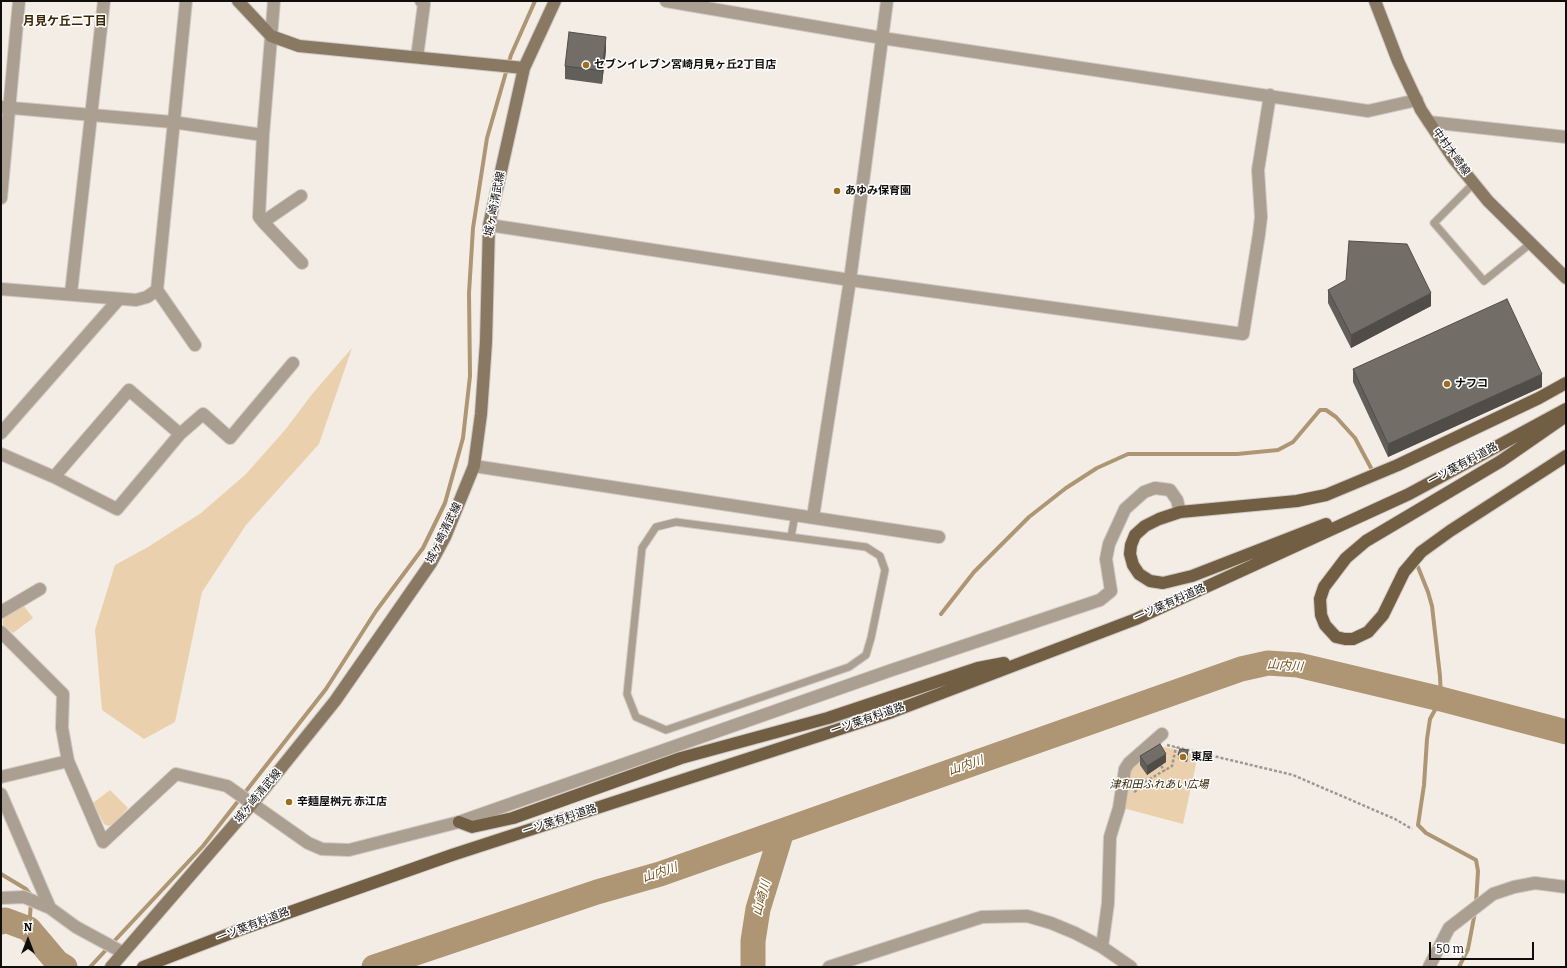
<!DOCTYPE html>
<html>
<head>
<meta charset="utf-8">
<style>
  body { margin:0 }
  #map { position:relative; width:1567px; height:968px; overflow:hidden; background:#f3ede6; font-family:Bitter,serif }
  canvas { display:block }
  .frame { position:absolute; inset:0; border:2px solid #100e0c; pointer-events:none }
  .north { position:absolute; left:8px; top:920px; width:40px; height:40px; -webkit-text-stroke:3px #fff; paint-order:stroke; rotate:0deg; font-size:11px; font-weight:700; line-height:16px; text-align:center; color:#100e0c }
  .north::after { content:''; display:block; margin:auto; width:14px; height:18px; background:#100e0c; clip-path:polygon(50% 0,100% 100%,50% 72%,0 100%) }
  .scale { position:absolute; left:1429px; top:942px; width:105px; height:18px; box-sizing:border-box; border:2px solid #100e0c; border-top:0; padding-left:5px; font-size:12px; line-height:14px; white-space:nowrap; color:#100e0c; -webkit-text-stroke:3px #fff; paint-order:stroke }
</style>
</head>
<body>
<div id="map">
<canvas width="1567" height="968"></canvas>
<div class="frame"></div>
<div class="north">N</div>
<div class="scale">50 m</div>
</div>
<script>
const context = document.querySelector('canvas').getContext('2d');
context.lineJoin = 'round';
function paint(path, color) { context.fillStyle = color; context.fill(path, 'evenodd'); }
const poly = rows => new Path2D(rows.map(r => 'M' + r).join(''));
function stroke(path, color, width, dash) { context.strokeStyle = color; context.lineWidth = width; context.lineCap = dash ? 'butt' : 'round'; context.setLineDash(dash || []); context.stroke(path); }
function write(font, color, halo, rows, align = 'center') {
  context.font = font + ' Bitter,"Noto Sans JP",serif'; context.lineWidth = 3; context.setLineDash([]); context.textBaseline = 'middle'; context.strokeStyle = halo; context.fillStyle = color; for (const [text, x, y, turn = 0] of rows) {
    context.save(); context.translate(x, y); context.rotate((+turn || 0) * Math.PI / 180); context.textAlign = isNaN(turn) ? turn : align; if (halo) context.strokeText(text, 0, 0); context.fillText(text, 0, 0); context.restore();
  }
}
paint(poly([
  [352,348,319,444,246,525,202,592,175,722,144,739,102,710,95,630,115,565,148,547,201,513,246,474,285,430,313,393],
  [24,606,33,618,13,633,3,625,3,616],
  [1160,746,1198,755,1183,824,1123,808,1130,768],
  [110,790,128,808,113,825,108,826,104,824,93,803]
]), '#ead0ac');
stroke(poly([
  [1418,567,1428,592,1432,606,1440,676,1441,699,1430,719,1427,739,1424,785,1418,825,1426,833,1476,860,1478,871,1476,903],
  [941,614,974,572,1029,517,1066,488,1097,468,1128,454,1237,454,1278,450,1293,442,1320,410,1326,410,1336,417,1355,438,1371,468],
  [1,874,26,889,31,895],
  [29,929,31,902],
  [90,967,203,846,326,689,376,611,423,548,445,503,463,438,470,376,469,293,473,228,487,138,511,55,535,1],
  [1459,967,1468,949,1475,912]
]), '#ae9573', 4);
stroke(poly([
  [1,922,5,920,29,929,57,962,65,967],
  [374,967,597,892,660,874,1241,669,1268,663,1298,665,1441,699,1566,732],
  [753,967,753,941,758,909,782,831]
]), '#ae9573', 25);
const lane = poly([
  [1474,183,1434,223,1484,281,1530,244],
  [676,522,866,547,880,556,885,570,871,638,866,655,849,667,666,730,636,717,627,694,642,548,656,527,676,522],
  [791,537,795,515]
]);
const street = poly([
  [274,1,263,135,259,217,263,222,301,196],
  [666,1,882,38,1368,111,1417,100],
  [417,57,424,4,421,1],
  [1,107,172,122,263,135],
  [1429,122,1566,137],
  [1,198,19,1],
  [263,222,302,263],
  [489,225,850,280,1243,334,1259,234,1261,217,1258,170,1270,95],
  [1,289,136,300,147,297,157,290,186,1],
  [157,290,195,345],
  [71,293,104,1],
  [1,433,119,299],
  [1,454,54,477,117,509,180,434,203,414,230,438,293,363],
  [474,466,939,537],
  [54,477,129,390,180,434],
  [813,517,850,280,887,1],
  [1,612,40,589],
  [1,632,63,694,62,728,68,761,103,842,176,774,227,786,308,843,322,849,349,850,459,822,889,671,1100,600,1111,591,1106,559,1109,544,1125,509,1144,492,1155,488,1170,490,1177,500,1180,512],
  [1,777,68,761],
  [1,794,50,908],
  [1,898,24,897,50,908,76,927,122,952],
  [1102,947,1108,903,1110,837,1119,808,1125,769,1129,763,1162,734],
  [829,967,982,917,1027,916,1051,923,1075,933,1102,947,1131,967],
  [1429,967,1449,928,1493,894,1514,887,1535,883,1566,887]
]);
const secondary = poly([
  [238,1,271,36,299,46,524,68],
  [1375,1,1398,61,1421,110,1453,158,1488,201,1566,278],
  [111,967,252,804,335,701,431,563,445,537,474,466,481,414,486,342,489,225,524,68,555,1]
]);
const primary = poly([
  [1563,418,1501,461,1366,541,1346,558,1324,587,1320,599,1321,615,1325,625,1336,637,1345,639,1353,639,1368,632,1383,615,1404,572,1421,552,1450,531,1566,456],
  [1326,524,1192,576,1163,583,1150,581,1139,574,1133,565,1130,554,1131,545,1135,535,1145,526,1159,519,1180,512,1297,501,1326,495,1398,465,1539,398,1566,383],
  [459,822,472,827,513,818,681,758,828,718,978,668,1004,663],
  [143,967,242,929,452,855,892,712,1136,619,1409,494,1566,409]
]);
stroke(lane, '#cfc9c3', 9);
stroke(street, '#cfc9c3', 14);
stroke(secondary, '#cfc9c3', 14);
stroke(primary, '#cfc9c3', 14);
stroke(poly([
  [1167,745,1293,775,1395,819,1412,829],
  [1161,766,1165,771],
  [1134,792,1138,790,1148,780,1172,766,1176,747]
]), '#9c9792', 2.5, [3, 2]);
stroke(lane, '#aa9f90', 7);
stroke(street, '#aa9f90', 12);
stroke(secondary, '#897963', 12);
stroke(primary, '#715e43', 12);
paint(poly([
  [606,50,602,84,565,79,565,66],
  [1328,290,1431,306,1351,348,1328,303],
  [1353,369,1542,387,1388,457,1353,382],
  [1178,755,1188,755,1187,762,1178,759],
  [1140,756,1166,762,1147,775,1140,765]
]), '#625e59');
paint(poly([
  [606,37,606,50,602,84,602,71],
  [1431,293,1431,306,1351,348,1351,335],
  [1542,374,1542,387,1388,457,1388,444],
  [1188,750,1188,755,1187,762,1187,757],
  [1166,754,1166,762,1147,775,1147,766]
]), '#504c48');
const building = poly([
  [569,32,606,37,602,71,565,66,569,32],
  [1349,241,1407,244,1431,293,1351,335,1328,290,1346,280,1349,241],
  [1507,299,1542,374,1388,444,1353,369,1507,299],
  [1160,744,1166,754,1147,766,1140,756,1160,744],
  [1180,749,1188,750,1187,757,1178,755,1180,749]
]);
paint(building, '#726d67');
stroke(building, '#504c48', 1);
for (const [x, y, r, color] of [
  [586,65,4,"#9d6e20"],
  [837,191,4,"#9d6e20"],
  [1447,384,4,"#9d6e20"],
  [1183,757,4,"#9d6e20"],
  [289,802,4,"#9d6e20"]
]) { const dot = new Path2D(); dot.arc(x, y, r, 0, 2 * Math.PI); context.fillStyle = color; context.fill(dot); stroke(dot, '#fff', 1.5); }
write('bold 11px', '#100e0c', '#fff', [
  ["セブンイレブン宮崎月見ヶ丘2丁目店",594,65],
  ["あゆみ保育園",845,191],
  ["ナフコ",1455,384],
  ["東屋",1191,757],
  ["辛麺屋桝元 赤江店",297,802]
], 'left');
write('11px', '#100e0c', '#fff', [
  ["中村木崎線",1451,152,54],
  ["城ヶ崎清武線",495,204,-79],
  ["一ツ葉有料道路",1463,464,-28],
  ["城ヶ崎清武線",444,533,-64],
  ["一ツ葉有料道路",1170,603,-24],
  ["一ツ葉有料道路",868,719,-19],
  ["城ヶ崎清武線",258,796,-50],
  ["一ツ葉有料道路",560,820,-18],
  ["一ツ葉有料道路",253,925,-21]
]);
write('italic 11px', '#382507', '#fff', [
  ["津和田ふれあい広場",1159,785]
]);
write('bold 12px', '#3c2601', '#fff', [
  ["月見ケ丘二丁目",65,22]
]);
write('italic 12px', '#735016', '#fff', [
  ["山内川",1285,666,4],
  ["山内川",966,766,-19],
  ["山内川",660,873,-19],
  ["山崎川",762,898,-75]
]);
</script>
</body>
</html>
